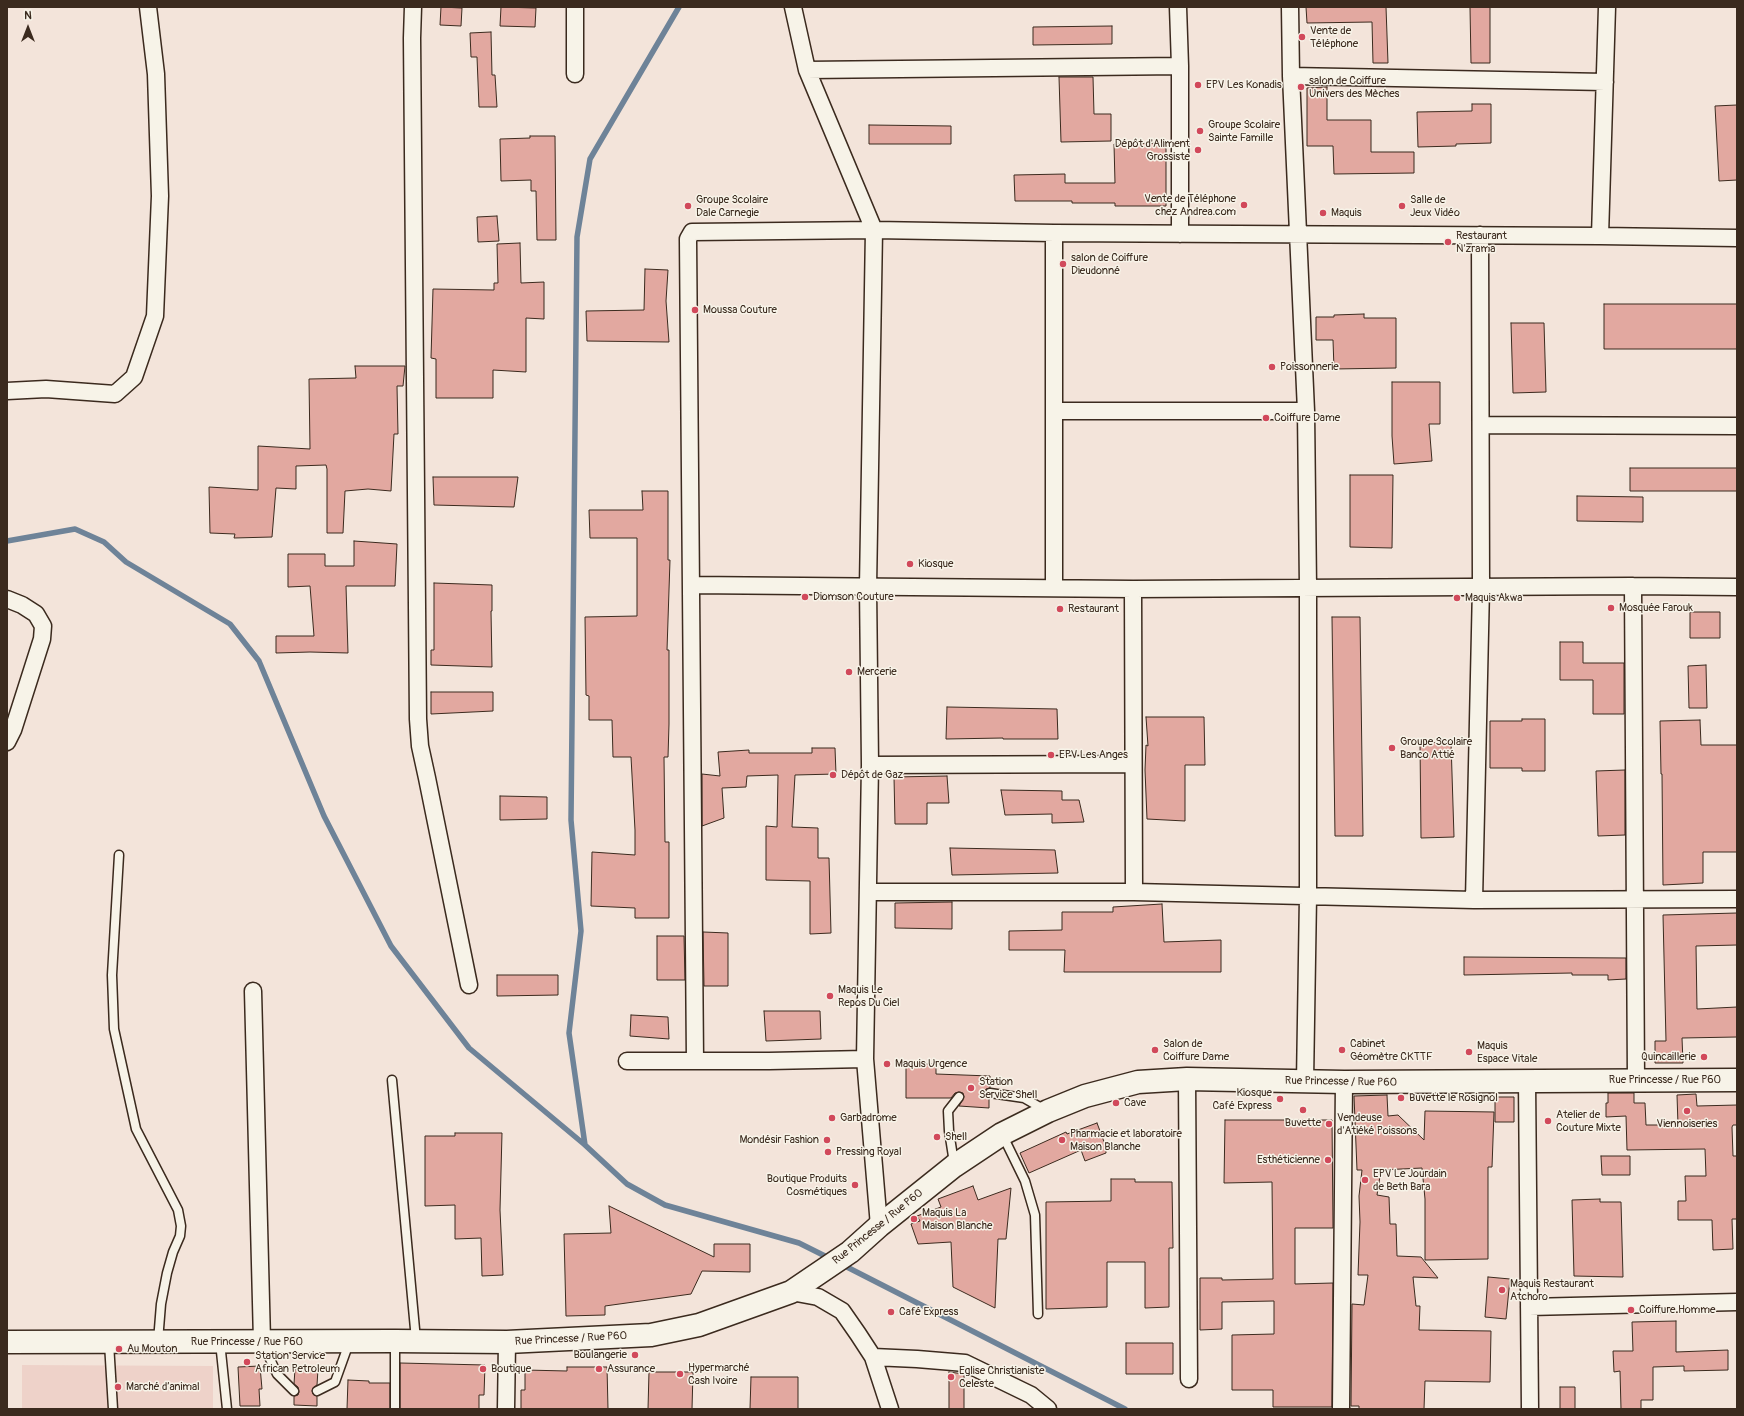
<!DOCTYPE html>
<html>
<head>
<meta charset="utf-8">
<style>
  body { margin:0 }
  #map { position:relative; width:1744px; height:1416px; overflow:hidden; background:#f3e4da; font-family:Pangolin,sans-serif }
  canvas { display:block }
  .frame { position:absolute; inset:0; border:8px solid #3b2a1e; pointer-events:none }
  .north { position:absolute; left:8px; top:8px; width:40px; height:40px; -webkit-text-stroke:3px #f7f3e8; paint-order:stroke; rotate:0deg; font-size:11px; font-weight:700; line-height:16px; text-align:center; color:#3b2a1e }
  .north::after { content:''; display:block; margin:auto; width:14px; height:18px; background:#3b2a1e; clip-path:polygon(50% 0,100% 100%,50% 72%,0 100%) }
</style>
</head>
<body>
<div id="map">
<canvas width="1744" height="1416"></canvas>
<div class="frame"></div>
<div class="north">N</div>
</div>
<script>
const context = document.querySelector('canvas').getContext('2d');
context.lineJoin = 'round';
function paint(path, color) { context.fillStyle = color; context.fill(path, 'evenodd'); }
const poly = rows => new Path2D(rows.map(r => 'M' + r).join(''));
function stroke(path, color, width, dash) { context.strokeStyle = color; context.lineWidth = width; context.lineCap = dash ? 'butt' : 'round'; context.setLineDash(dash || []); context.stroke(path); }
function write(font, color, halo, rows, align = 'center') {
  context.font = font + ' Pangolin,sans-serif'; context.lineWidth = 3; context.setLineDash([]); context.textBaseline = 'middle'; context.strokeStyle = halo; context.fillStyle = color; for (const [text, x, y, turn = 0] of rows) {
    context.save(); context.translate(x, y); context.rotate((+turn || 0) * Math.PI / 180); context.textAlign = isNaN(turn) ? turn : align; if (halo) context.strokeText(text, 0, 0); context.fillText(text, 0, 0); context.restore();
  }
}
paint(poly([
  [22,1365,213,1366,213,1409,22,1409]
]), '#eed2c9');
stroke(poly([
  [679,7,590,159,577,237,571,820,581,931,569,1033,585,1145,627,1184,665,1205,799,1243,831,1259],
  [7,541,75,529,104,542,126,562,230,624,259,661,324,816,391,946,469,1048,585,1145],
  [841,1264,1125,1409]
]), '#6e8398', 5.5);
const building = poly([
  [441,7,462,8,461,26,440,25,441,7],
  [501,7,536,8,535,27,500,26,501,7],
  [1306,7,1386,7,1388,63,1373,63,1372,22,1307,23,1306,7],
  [1470,7,1490,7,1490,63,1471,63,1470,7],
  [1112,26,1112,44,1033,45,1033,27,1112,26],
  [491,32,492,75,495,75,497,107,479,107,477,57,471,57,470,33,491,32],
  [1059,77,1093,77,1094,114,1111,114,1111,141,1061,142,1059,77],
  [1327,87,1327,120,1371,120,1371,152,1414,152,1414,173,1334,174,1333,146,1307,146,1307,88,1327,87],
  [1472,104,1491,104,1491,143,1456,144,1456,146,1418,147,1417,112,1472,111,1472,104],
  [1737,105,1737,180,1719,181,1715,106,1737,105],
  [869,125,951,126,951,144,869,144,869,125],
  [530,136,555,136,556,240,537,240,536,191,531,191,531,180,501,181,500,139,530,138,530,136],
  [1166,143,1166,206,1115,206,1115,203,1072,203,1072,201,1015,201,1014,175,1065,174,1065,183,1115,183,1114,144,1166,143],
  [497,216,499,241,478,242,477,217,497,216],
  [520,243,521,283,544,282,544,319,526,318,526,372,493,370,493,398,436,398,436,359,431,358,433,289,494,290,494,283,498,283,497,244,520,243],
  [645,269,668,270,666,301,669,342,587,341,586,311,644,310,645,269],
  [1604,304,1737,304,1737,349,1604,349,1604,304],
  [1364,314,1364,318,1396,318,1396,368,1334,369,1333,340,1316,340,1316,317,1334,317,1334,315,1364,314],
  [1511,323,1544,323,1546,392,1513,393,1511,323],
  [355,366,405,366,403,386,397,386,398,434,394,434,391,491,368,489,345,491,343,533,327,533,327,469,326,465,296,466,296,489,276,488,272,537,234,538,235,534,210,533,209,487,258,490,258,446,310,449,309,379,356,378,355,366],
  [1392,382,1440,382,1440,424,1429,424,1432,461,1394,464,1392,436,1392,382],
  [1630,468,1737,468,1737,491,1630,491,1630,468],
  [1350,475,1393,475,1392,548,1350,547,1350,475],
  [433,477,518,477,514,507,434,505,433,477],
  [642,491,668,491,668,560,670,560,667,650,669,650,669,724,668,757,664,757,665,842,669,842,669,918,635,918,635,908,591,906,592,852,635,855,635,830,631,757,613,757,612,720,589,720,589,696,586,695,585,617,637,616,637,538,590,538,589,510,643,510,642,491],
  [1577,496,1643,497,1643,522,1577,521,1577,496],
  [354,541,397,544,395,586,346,586,348,653,310,652,276,653,276,636,314,636,310,586,288,587,288,554,325,554,325,566,354,566,354,541],
  [434,583,492,585,492,611,491,611,492,667,431,665,431,650,434,650,434,583],
  [1690,612,1720,612,1720,638,1690,638,1690,612],
  [1332,617,1360,617,1363,836,1335,836,1332,617],
  [1560,642,1583,642,1583,663,1624,663,1624,714,1593,714,1593,680,1560,680,1560,642],
  [1706,665,1707,708,1689,708,1688,666,1706,665],
  [431,692,493,692,493,711,431,714,431,692],
  [947,707,1057,709,1058,739,1003,739,1003,738,946,739,947,707],
  [1146,717,1204,717,1205,765,1185,765,1185,821,1147,819,1145,770,1146,745,1148,746,1146,717],
  [1522,719,1545,719,1545,771,1522,771,1522,768,1490,768,1490,721,1522,721,1522,719],
  [1700,720,1701,745,1737,745,1737,852,1703,852,1703,883,1663,885,1662,774,1661,774,1660,721,1700,720],
  [1451,742,1454,837,1421,838,1420,743,1451,742],
  [812,748,835,748,836,774,795,775,792,827,818,828,818,858,829,858,831,933,810,934,810,881,766,880,766,826,777,827,778,775,747,776,746,787,722,788,724,818,702,826,702,774,720,776,718,752,749,750,749,753,812,753,812,748],
  [1625,770,1625,835,1598,836,1596,771,1625,770],
  [947,776,949,803,927,803,927,824,895,824,894,777,947,776],
  [1001,790,1062,791,1062,800,1079,800,1084,822,1052,823,1052,814,1005,815,1001,790],
  [500,796,547,797,547,819,500,820,500,796],
  [950,848,1055,850,1058,873,952,875,950,848],
  [952,902,952,929,895,928,895,903,952,902],
  [1162,904,1164,942,1221,940,1221,972,1064,972,1065,950,1009,950,1009,931,1062,930,1062,912,1113,912,1113,907,1162,904],
  [1737,913,1737,945,1696,946,1697,1009,1737,1007,1737,1037,1682,1038,1683,1063,1655,1063,1655,1041,1666,1041,1663,915,1737,913],
  [703,932,728,933,728,986,704,986,703,932],
  [657,936,684,936,685,980,657,980,657,936],
  [1464,957,1626,958,1626,979,1608,980,1608,975,1572,975,1572,973,1464,975,1464,957],
  [497,975,558,975,558,995,497,996,497,975],
  [764,1011,820,1011,821,1039,766,1041,764,1011],
  [631,1015,668,1017,669,1039,630,1036,631,1015],
  [906,1064,936,1064,936,1074,990,1076,990,1088,986,1089,985,1093,986,1097,989,1098,989,1108,959,1106,964,1097,963,1093,959,1092,955,1093,951,1098,906,1098,906,1064],
  [1608,1093,1634,1093,1634,1103,1645,1103,1646,1125,1678,1125,1677,1095,1696,1094,1697,1106,1737,1105,1737,1125,1733,1125,1732,1127,1733,1156,1737,1156,1737,1219,1732,1219,1733,1249,1713,1250,1712,1220,1678,1220,1678,1201,1686,1201,1685,1176,1706,1176,1705,1149,1627,1150,1626,1116,1606,1117,1606,1103,1608,1103,1608,1093],
  [1387,1095,1388,1116,1398,1115,1424,1140,1425,1111,1494,1112,1492,1167,1488,1167,1488,1259,1425,1260,1425,1199,1422,1168,1381,1170,1377,1195,1389,1197,1390,1224,1396,1224,1397,1256,1421,1257,1438,1278,1413,1277,1416,1306,1420,1306,1419,1330,1491,1331,1490,1382,1425,1381,1424,1409,1359,1409,1359,1406,1351,1406,1352,1304,1364,1305,1368,1275,1358,1275,1360,1222,1359,1196,1362,1170,1357,1170,1354,1096,1387,1095],
  [1495,1097,1514,1097,1514,1122,1495,1122,1495,1097],
  [1225,1120,1332,1120,1333,1228,1295,1228,1295,1284,1333,1283,1332,1407,1273,1407,1273,1390,1232,1390,1232,1335,1274,1334,1274,1301,1222,1302,1222,1329,1200,1330,1200,1278,1222,1278,1222,1280,1273,1279,1272,1182,1224,1183,1225,1120],
  [1097,1123,1106,1147,1106,1153,1085,1161,1081,1150,1029,1173,1020,1153,1066,1132,1067,1134,1097,1123],
  [455,1133,502,1133,500,1210,503,1275,482,1276,481,1238,455,1239,455,1205,425,1206,425,1136,455,1136,455,1133],
  [1601,1156,1630,1156,1630,1175,1602,1175,1601,1156],
  [1111,1179,1135,1179,1135,1182,1172,1182,1173,1248,1169,1248,1169,1307,1145,1308,1145,1262,1107,1262,1107,1307,1046,1309,1046,1202,1111,1201,1111,1179],
  [973,1186,978,1200,1011,1188,1006,1239,998,1239,995,1308,953,1287,951,1242,918,1244,911,1224,920,1221,917,1216,941,1207,938,1199,973,1186],
  [1600,1199,1600,1202,1621,1202,1623,1277,1574,1276,1572,1200,1600,1199],
  [609,1206,714,1257,714,1244,750,1244,750,1272,702,1271,691,1294,605,1306,605,1315,566,1316,564,1234,611,1233,609,1206],
  [1488,1277,1510,1279,1506,1319,1485,1317,1488,1277],
  [1676,1321,1676,1352,1728,1350,1728,1370,1684,1371,1684,1366,1653,1367,1653,1400,1641,1400,1641,1409,1621,1409,1620,1371,1614,1372,1613,1351,1633,1351,1632,1322,1676,1321],
  [1126,1343,1173,1343,1173,1374,1126,1374,1126,1343],
  [400,1363,485,1365,484,1395,479,1395,479,1409,400,1409,400,1363],
  [260,1366,262,1389,259,1389,260,1406,240,1406,238,1367,260,1366],
  [567,1367,607,1367,608,1409,521,1409,521,1390,525,1390,525,1370,567,1371,567,1367],
  [295,1369,318,1369,317,1385,313,1388,312,1391,314,1395,317,1396,317,1406,294,1405,294,1396,298,1395,299,1392,298,1387,294,1384,295,1369],
  [649,1372,693,1372,692,1409,648,1409,649,1372],
  [949,1372,964,1374,964,1409,949,1409,949,1372],
  [751,1377,798,1377,798,1409,750,1409,751,1377],
  [348,1380,369,1381,369,1383,390,1383,390,1409,347,1409,348,1380],
  [1560,1387,1575,1387,1575,1409,1560,1409,1560,1387]
]);
paint(building, '#e2a8a0');
stroke(building, '#3b2a1e', 1);
const lane = poly([
  [119,855,112,975,114,1029,136,1129,178,1210,181,1226,180,1236,173,1252,167,1273,161,1304,158,1341],
  [392,1080,416,1340],
  [990,1093,1024,1098,1045,1110],
  [1002,1134,1025,1181,1035,1215,1038,1314],
  [954,1163,949,1131,948,1111,959,1097],
  [220,1342,227,1409],
  [109,1343,113,1409],
  [263,1344,277,1374,294,1391],
  [317,1391,335,1382,349,1343],
  [395,1409,395,1342]
]);
const street = poly([
  [413,7,412,38,418,719,420,746,427,778,469,985],
  [793,7,807,70,874,230,868,587,870,765,865,1059,879,1226],
  [1178,7,1180,66,1180,234],
  [1290,7,1291,76,1306,411,1308,588,1308,896,1305,1082],
  [807,70,1180,66],
  [575,74,575,7],
  [1291,76,1605,82],
  [1600,236,1607,7],
  [7,391,46,389,115,394,134,377,155,316,160,196,156,74,148,7],
  [1055,411,1306,411],
  [1481,425,1737,426],
  [691,585,1133,589,1633,586,1737,587],
  [1633,586,1636,1080],
  [1054,588,1054,233],
  [1133,589,1134,892],
  [7,599,22,605,36,614,43,626,42,639,13,730,7,742],
  [870,765,1133,764],
  [868,892,1134,892,1474,900,1737,899],
  [1474,900,1481,587,1480,235],
  [253,991,262,1341],
  [627,1061,769,1061,865,1059],
  [695,1061,688,239,692,232,874,230,1054,233,1600,236,1737,238],
  [1187,1079,1189,1379],
  [1527,1081,1530,1409],
  [791,1292,818,1297,842,1311,858,1334,873,1357,917,1359,965,1363,1031,1395,1048,1409],
  [1529,1307,1737,1302],
  [873,1357,890,1409],
  [506,1409,507,1342],
  [1341,1409,1344,1082]
]);
const secondary = poly([
  [7,1342,395,1341,507,1342,651,1335,699,1325,791,1292,850,1252,879,1226,954,1166,1002,1134,1048,1111,1085,1096,1138,1082,1187,1079,1344,1082,1737,1080]
]);
stroke(lane, '#3b2a1e', 11);
stroke(street, '#3b2a1e', 19);
stroke(secondary, '#3b2a1e', 25);
stroke(lane, '#f7f3e8', 8);
stroke(street, '#f7f3e8', 16);
stroke(secondary, '#f7f3e8', 22);
for (const [x, y, r, color] of [
  [1302,37,4,"#d1495b"],
  [1198,85,4,"#d1495b"],
  [1301,87,4,"#d1495b"],
  [1200,131,4,"#d1495b"],
  [1198,150,4,"#d1495b"],
  [1244,205,4,"#d1495b"],
  [688,206,4,"#d1495b"],
  [1402,206,4,"#d1495b"],
  [1323,213,4,"#d1495b"],
  [1448,242,4,"#d1495b"],
  [1063,264,4,"#d1495b"],
  [695,310,4,"#d1495b"],
  [1272,367,4,"#d1495b"],
  [1266,418,4,"#d1495b"],
  [910,564,4,"#d1495b"],
  [805,597,4,"#d1495b"],
  [1457,598,4,"#d1495b"],
  [1611,608,4,"#d1495b"],
  [1060,609,4,"#d1495b"],
  [849,672,4,"#d1495b"],
  [1392,748,4,"#d1495b"],
  [1051,755,4,"#d1495b"],
  [833,775,4,"#d1495b"],
  [830,996,4,"#d1495b"],
  [1155,1050,4,"#d1495b"],
  [1342,1050,4,"#d1495b"],
  [1469,1052,4,"#d1495b"],
  [1704,1057,4,"#d1495b"],
  [887,1064,4,"#d1495b"],
  [971,1088,4,"#d1495b"],
  [1401,1098,4,"#d1495b"],
  [1280,1099,4,"#d1495b"],
  [1116,1103,4,"#d1495b"],
  [1303,1110,4,"#d1495b"],
  [1687,1111,4,"#d1495b"],
  [832,1118,4,"#d1495b"],
  [1548,1121,4,"#d1495b"],
  [1329,1124,4,"#d1495b"],
  [937,1137,4,"#d1495b"],
  [827,1140,4,"#d1495b"],
  [1062,1140,4,"#d1495b"],
  [828,1152,4,"#d1495b"],
  [1328,1160,4,"#d1495b"],
  [1365,1180,4,"#d1495b"],
  [855,1185,4,"#d1495b"],
  [914,1219,4,"#d1495b"],
  [1502,1290,4,"#d1495b"],
  [1631,1310,4,"#d1495b"],
  [891,1312,4,"#d1495b"],
  [119,1349,4,"#d1495b"],
  [635,1355,4,"#d1495b"],
  [247,1362,4,"#d1495b"],
  [483,1369,4,"#d1495b"],
  [599,1369,4,"#d1495b"],
  [680,1374,4,"#d1495b"],
  [951,1377,4,"#d1495b"],
  [118,1387,4,"#d1495b"]
]) { const dot = new Path2D(); dot.arc(x, y, r, 0, 2 * Math.PI); context.fillStyle = color; context.fill(dot); stroke(dot, '#f7f3e8', 1.5); }
write('11px', '#3b2a1e', '#f7f3e8', [
  ["Vente de",1310,31],
  ["Téléphone",1310,44],
  ["salon de Coiffure",1309,81],
  ["Univers des Mèches",1309,94],
  ["EPV Les Konadis",1206,85],
  ["Groupe Scolaire",1208,125],
  ["Sainte Famille",1208,138],
  ["Dépôt d'Aliment",1190,144,"right"],
  ["Grossiste",1190,157,"right"],
  ["Vente de Téléphone",1236,199,"right"],
  ["chez Andrea.com",1236,212,"right"],
  ["Groupe Scolaire",696,200],
  ["Dale Carnegie",696,213],
  ["Salle de",1410,200],
  ["Jeux Vidéo",1410,213],
  ["Maquis",1331,213],
  ["Restaurant",1456,236],
  ["N'zrama",1456,249],
  ["salon de Coiffure",1071,258],
  ["Dieudonné",1071,271],
  ["Moussa Couture",703,310],
  ["Poissonnerie",1280,367],
  ["Coiffure Dame",1274,418],
  ["Kiosque",918,564],
  ["Diomson Couture",813,597],
  ["Maquis Akwa",1465,598],
  ["Mosquée Farouk",1619,608],
  ["Restaurant",1068,609],
  ["Mercerie",857,672],
  ["Groupe Scolaire",1400,742],
  ["Banco Attié",1400,755],
  ["EPV Les Anges",1059,755],
  ["Dépôt de Gaz",841,775],
  ["Maquis Le",838,990],
  ["Repos Du Ciel",838,1003],
  ["Salon de",1163,1044],
  ["Coiffure Dame",1163,1057],
  ["Cabinet",1350,1044],
  ["Géomètre CKTTF",1350,1057],
  ["Maquis",1477,1046],
  ["Espace Vitale",1477,1059],
  ["Quincaillerie",1696,1057,"right"],
  ["Maquis Urgence",895,1064],
  ["Station",979,1082],
  ["Service Shell",979,1095],
  ["Kiosque",1272,1093,"right"],
  ["Café Express",1272,1106,"right"],
  ["Buvette le Rosignol",1409,1098],
  ["Cave",1124,1103],
  ["Atelier de",1556,1115],
  ["Couture Mixte",1556,1128],
  ["Garbadrome",840,1118],
  ["Vendeuse",1337,1118],
  ["d'Atiéké Poissons",1337,1131],
  ["Buvette",1303,1123,"center"],
  ["Viennoiseries",1687,1124,"center"],
  ["Pharmacie et laboratoire",1070,1134],
  ["Maison Blanche",1070,1147],
  ["Shell",945,1137],
  ["Mondésir Fashion",819,1140,"right"],
  ["Pressing Royal",836,1152],
  ["Esthéticienne",1320,1160,"right"],
  ["EPV Le Jourdain",1373,1174],
  ["de Beth Bara",1373,1187],
  ["Boutique Produits",847,1179,"right"],
  ["Cosmétiques",847,1192,"right"],
  ["Maquis La",922,1213],
  ["Maison Blanche",922,1226],
  ["Maquis Restaurant",1510,1284],
  ["Atchoro",1510,1297],
  ["Coiffure Homme",1639,1310],
  ["Café Express",899,1312],
  ["Au Mouton",127,1349],
  ["Boulangerie",627,1355,"right"],
  ["Station Service",255,1356],
  ["African Petroleum",255,1369],
  ["Hypermarché",688,1368],
  ["Cash Ivoire",688,1381],
  ["Boutique",491,1369],
  ["Assurance",607,1369],
  ["Eglise Christianiste",959,1371],
  ["Celeste",959,1384],
  ["Marché d’animal",126,1387]
], 'left');
write('11px', '#3b2a1e', '#f7f3e8', [
  ["Rue Princesse / Rue P60",1665,1080],
  ["Rue Princesse / Rue P60",1341,1082,1],
  ["Rue Princesse / Rue P60",878,1227,-39],
  ["Rue Princesse / Rue P60",571,1339,-3],
  ["Rue Princesse / Rue P60",247,1342]
]);
</script>
</body>
</html>
